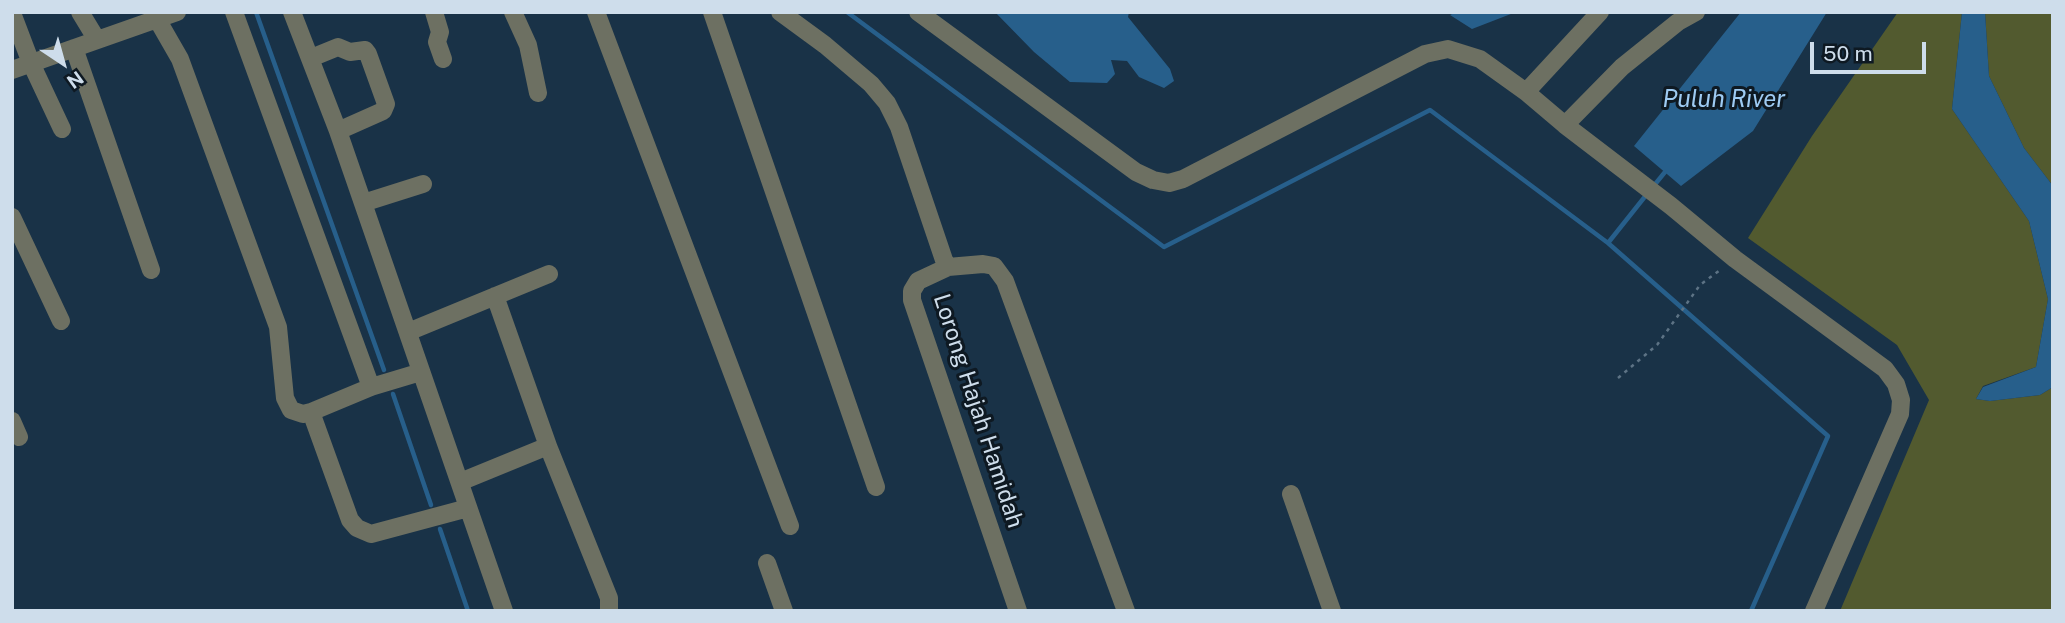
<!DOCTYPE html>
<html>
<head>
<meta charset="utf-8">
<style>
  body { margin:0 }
  #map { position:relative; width:2065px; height:623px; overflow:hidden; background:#193247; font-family:"Public Sans",sans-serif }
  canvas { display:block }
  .frame { position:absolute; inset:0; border:14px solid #ceddeb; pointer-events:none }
  .north { position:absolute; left:28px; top:28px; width:70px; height:70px; -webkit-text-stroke:5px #0e1922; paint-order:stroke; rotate:144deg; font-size:19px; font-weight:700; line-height:28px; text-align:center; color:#ceddeb }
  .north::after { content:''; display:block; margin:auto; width:24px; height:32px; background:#ceddeb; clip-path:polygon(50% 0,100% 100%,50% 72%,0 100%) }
  .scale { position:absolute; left:1810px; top:42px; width:116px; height:32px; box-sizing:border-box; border:4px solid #ceddeb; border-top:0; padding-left:9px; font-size:21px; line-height:24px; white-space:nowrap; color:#ceddeb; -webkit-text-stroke:5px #0e1922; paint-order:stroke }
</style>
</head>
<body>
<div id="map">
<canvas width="2065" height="623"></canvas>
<div class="frame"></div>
<div class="north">N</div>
<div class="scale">50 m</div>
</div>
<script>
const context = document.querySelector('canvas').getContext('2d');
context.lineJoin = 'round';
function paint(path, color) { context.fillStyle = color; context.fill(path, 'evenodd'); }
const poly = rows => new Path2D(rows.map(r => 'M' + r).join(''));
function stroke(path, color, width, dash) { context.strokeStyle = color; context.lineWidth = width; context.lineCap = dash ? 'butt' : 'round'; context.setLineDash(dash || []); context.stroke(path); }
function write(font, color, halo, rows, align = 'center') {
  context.font = font + ' "Public Sans",sans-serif'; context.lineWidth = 6; context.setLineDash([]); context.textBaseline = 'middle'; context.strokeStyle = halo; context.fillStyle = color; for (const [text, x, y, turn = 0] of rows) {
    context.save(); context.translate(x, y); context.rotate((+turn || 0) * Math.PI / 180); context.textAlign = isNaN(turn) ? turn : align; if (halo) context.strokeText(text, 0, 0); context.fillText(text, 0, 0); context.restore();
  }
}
paint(poly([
  [1898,12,1962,12,1952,109,2029,221,2048,299,2036,367,1983,386,1976,399,1990,401,2040,395,2053,387,2053,611,1840,611,1929,400,1897,345,1748,238,1812,136],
  [1985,12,2053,12,2053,186,2024,148,1989,76]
]), '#525a2f');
paint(poly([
  [995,12,1129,12,1128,17,1170,69,1174,81,1164,88,1139,77,1127,61,1111,60,1115,74,1107,83,1070,82,1034,52],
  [1456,12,1516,12,1472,29,1450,15],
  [1741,12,1827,12,1753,131,1681,186,1634,146],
  [1962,12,1985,12,1989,76,2024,148,2053,186,2053,387,2040,395,1990,401,1976,399,1983,387,2036,367,2048,299,2029,221,1952,109]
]), '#275f8b');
stroke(poly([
  [256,12,384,370],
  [847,12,1164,247,1430,110,1608,243,1828,436,1751,611],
  [1652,188,1665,172],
  [1608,243,1647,194],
  [393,394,431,505],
  [440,529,468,611]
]), '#275f8b', 4.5);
stroke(poly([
  [1618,378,1657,345,1700,285,1720,270]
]), '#5d7385', 2.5, [3.5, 5]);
stroke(poly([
  [80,12,97,40],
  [153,12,180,59,278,327,285,398,291,410,303,414,311,412,371,387,421,372],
  [234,12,371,387],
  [292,12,338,131,504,611],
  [434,12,440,32,437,42,443,59],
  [513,12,528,45,538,93],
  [596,12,790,526],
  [712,12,876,487],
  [780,12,825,45,871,84,887,103,899,127,944,260,948,267,918,281,912,291,912,300,1018,611],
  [918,12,1136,172,1153,180,1169,183,1183,179,1425,54,1448,49,1480,59,1526,92,1565,125,1671,206,1735,259,1885,369,1896,384,1901,400,1900,414,1814,611],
  [12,13,31,63,62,129],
  [74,48,151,270],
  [311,58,338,47,350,52,365,50,368,54,386,104,383,111,338,131],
  [12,70,177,12],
  [1526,92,1600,12],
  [1565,125,1622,67,1678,22,1696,12],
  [363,203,423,184],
  [12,217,61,321],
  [948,267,983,264,994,266,1005,281,1126,611],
  [495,296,548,446],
  [408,332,549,274],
  [311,412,350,520,357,528,371,534,468,508],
  [12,421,19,437],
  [460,482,548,446,609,598,609,611],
  [1291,494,1332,611],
  [767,563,784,611]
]), '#6d7062', 18);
write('23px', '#ceddeb', '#0e1922', [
  ["Lorong Hajah Hamidah",978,411,72]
]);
write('italic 24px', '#9ecbf3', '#0e1922', [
  ["Puluh River",1724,100]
]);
</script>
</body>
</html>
